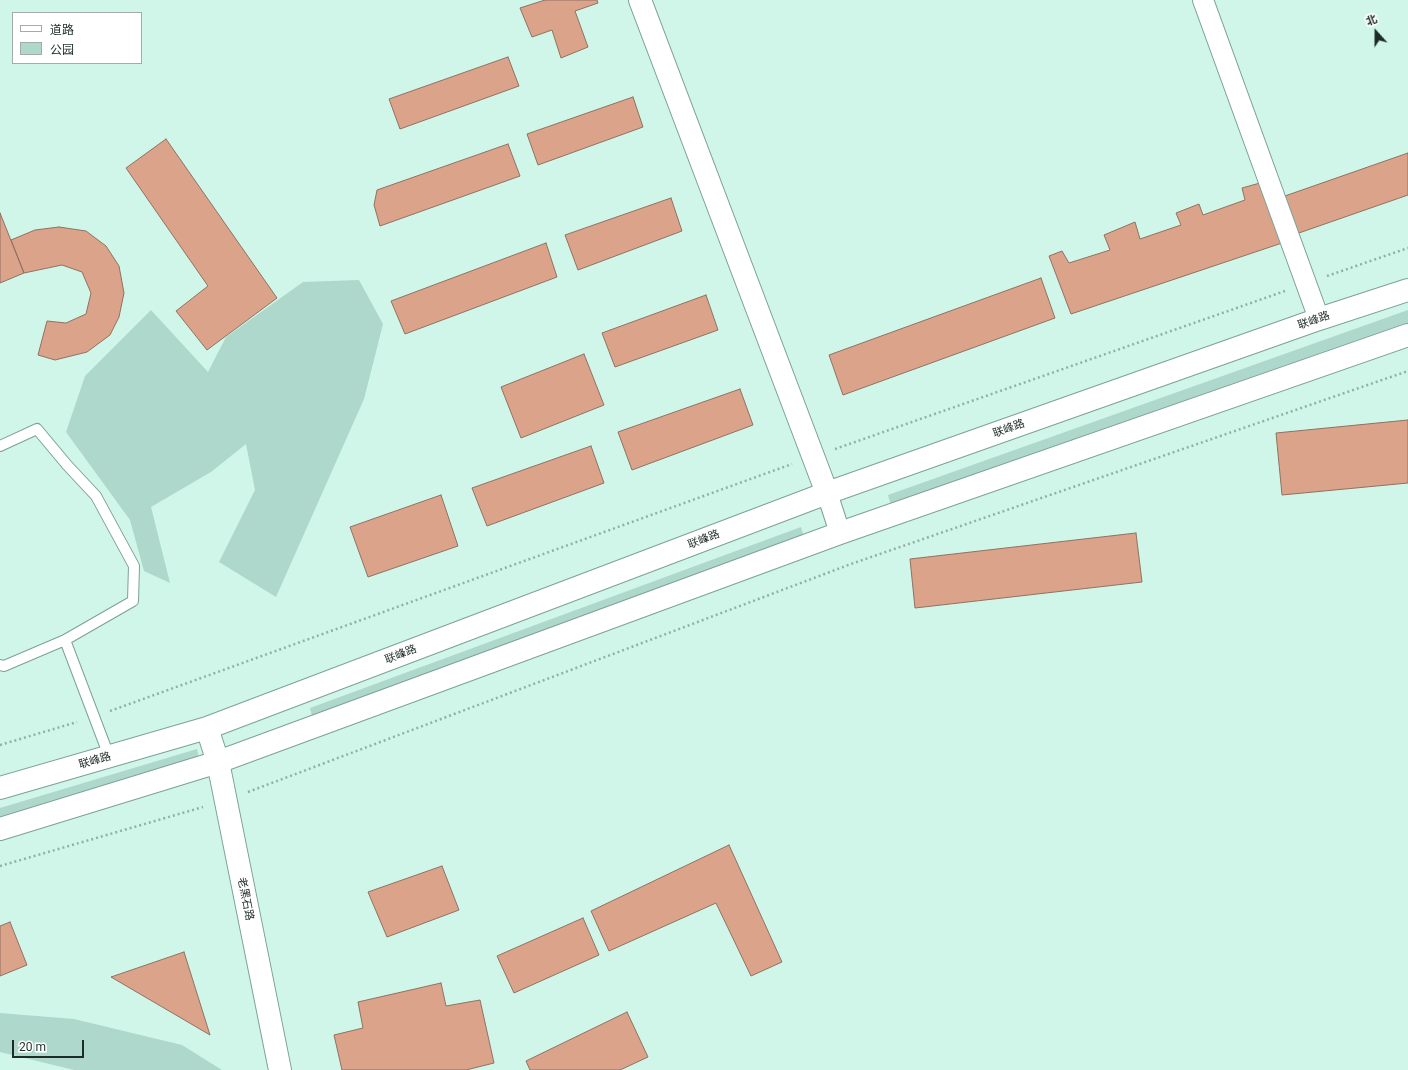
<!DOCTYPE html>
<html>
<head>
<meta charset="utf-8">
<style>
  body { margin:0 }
  #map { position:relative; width:1408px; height:1070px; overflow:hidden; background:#cff6e9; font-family:Roboto,"Noto Sans SC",sans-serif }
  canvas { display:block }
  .legend { position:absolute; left:12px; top:12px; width:130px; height:52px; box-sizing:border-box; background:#fff; border:1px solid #a5aba9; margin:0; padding:5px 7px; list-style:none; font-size:12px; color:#1e2c28 }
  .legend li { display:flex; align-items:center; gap:8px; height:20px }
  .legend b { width:20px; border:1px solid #a5aba9 }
  .north { position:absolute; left:1356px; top:12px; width:40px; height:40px; -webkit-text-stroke:3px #fff; paint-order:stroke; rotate:339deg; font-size:11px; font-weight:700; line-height:16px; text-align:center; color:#1e2c28 }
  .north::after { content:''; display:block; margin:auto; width:14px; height:18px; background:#1e2c28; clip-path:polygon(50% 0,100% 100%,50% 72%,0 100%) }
  .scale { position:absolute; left:12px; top:1040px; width:72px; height:18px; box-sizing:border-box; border:2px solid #1e2c28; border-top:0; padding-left:5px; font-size:12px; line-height:14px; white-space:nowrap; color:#1e2c28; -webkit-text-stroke:3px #fff; paint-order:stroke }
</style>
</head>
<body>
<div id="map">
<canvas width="1408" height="1070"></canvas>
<ul class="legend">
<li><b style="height:5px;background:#fff"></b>道路</li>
<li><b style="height:11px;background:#aed8cb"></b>公园</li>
</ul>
<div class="north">北</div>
<div class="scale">20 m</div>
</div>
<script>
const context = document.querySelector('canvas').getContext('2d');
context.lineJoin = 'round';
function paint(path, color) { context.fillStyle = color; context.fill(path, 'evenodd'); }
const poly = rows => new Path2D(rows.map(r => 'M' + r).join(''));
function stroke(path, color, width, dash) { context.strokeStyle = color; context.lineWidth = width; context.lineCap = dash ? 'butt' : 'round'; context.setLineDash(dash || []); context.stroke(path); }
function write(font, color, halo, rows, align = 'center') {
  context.font = font + ' Roboto,"Noto Sans SC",sans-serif'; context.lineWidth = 3; context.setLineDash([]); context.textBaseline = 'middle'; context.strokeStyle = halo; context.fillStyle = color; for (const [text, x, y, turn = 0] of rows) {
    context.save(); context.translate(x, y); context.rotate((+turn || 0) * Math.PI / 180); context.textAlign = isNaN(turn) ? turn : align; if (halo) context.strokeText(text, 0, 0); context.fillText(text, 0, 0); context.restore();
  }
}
paint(poly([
  [359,280,383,324,364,399,276,597,219,562,255,490,246,444,211,472,151,507,170,583,144,571,130,520,66,432,85,376,151,310,208,372,226,337,303,282],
  [1408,310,1408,323,891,506,888,495],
  [801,527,804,537,313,720,310,708],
  [197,749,199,759,0,820,0,808],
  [0,1013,74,1019,182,1045,222,1070,74,1070,0,1052]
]), '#aed8cb');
const building = poly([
  [545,0,597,0,598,3,575,11,588,47,561,58,552,30,532,37,520,8,545,0],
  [508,57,519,86,400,129,389,99,508,57],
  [633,97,643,127,538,165,527,134,633,97],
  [166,139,277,298,207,350,176,311,208,286,126,168,166,139],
  [508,144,520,176,380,226,374,205,377,190,508,144],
  [1408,153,1408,195,1296,234,1282,197,1408,153],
  [1260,183,1285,242,1071,314,1049,256,1062,251,1069,263,1110,250,1104,235,1135,222,1140,239,1181,225,1176,213,1199,204,1203,215,1245,200,1242,188,1260,183],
  [671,198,682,231,578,270,565,235,671,198],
  [0,213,24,273,0,283,0,213],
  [59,227,86,231,106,246,119,266,124,293,119,317,110,335,87,352,55,360,38,355,47,321,66,323,86,314,91,293,82,272,62,265,24,273,11,240,35,230,59,227],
  [546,243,557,277,405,334,391,301,546,243],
  [1041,278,1055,318,843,395,829,355,1041,278],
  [706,295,718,330,615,367,602,333,706,295],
  [584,354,604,405,521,438,501,387,584,354],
  [740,389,753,425,632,470,618,432,740,389],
  [1408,420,1408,483,1282,495,1276,433,1408,420],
  [591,446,604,483,487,526,472,488,591,446],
  [441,495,458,546,368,577,350,527,441,495],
  [1136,533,1142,582,915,608,910,559,1136,533],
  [729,845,782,962,751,976,716,903,609,951,591,911,729,845],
  [442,866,459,910,387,937,368,892,442,866],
  [583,918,599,955,514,993,497,956,583,918],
  [10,922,27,965,0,976,0,926,10,922],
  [184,952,210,1035,111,977,184,952],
  [441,983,446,1006,480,1000,494,1063,466,1070,342,1070,334,1035,363,1028,358,1002,441,983],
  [627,1012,648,1057,620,1070,530,1070,526,1061,627,1012]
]);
paint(building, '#dba389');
stroke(building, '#8f7163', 1);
const lane = poly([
  [0,446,37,429,67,465,96,496,134,566,133,601,65,640,4,666,0,665],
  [65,640,109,756]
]);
const street = poly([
  [1203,0,1319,319],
  [827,493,840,533]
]);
const secondary = poly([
  [640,0,827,493],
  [207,728,218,762,280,1070],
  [0,788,207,728,827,493,1319,319,1408,290],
  [0,829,218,762,840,533,1408,335]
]);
stroke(lane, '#7da196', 12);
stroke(street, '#7da196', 22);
stroke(secondary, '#7da196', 24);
stroke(poly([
  [1327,276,1408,248],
  [835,449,1285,291],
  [110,711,792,464],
  [0,745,77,722],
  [248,792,851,564,1408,371],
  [0,866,203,807]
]), '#91b0a6', 2.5, [2, 3]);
stroke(lane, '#fff', 10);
stroke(street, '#fff', 20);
stroke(secondary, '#fff', 22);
write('11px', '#1e2c28', '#fff', [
  ["联峰路",1314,321,-19],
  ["联峰路",1009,429,-20],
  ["联峰路",704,540,-21],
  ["联峰路",401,655,-21],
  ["联峰路",95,761,-16],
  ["老黑石路",245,899,79]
]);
</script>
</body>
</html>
